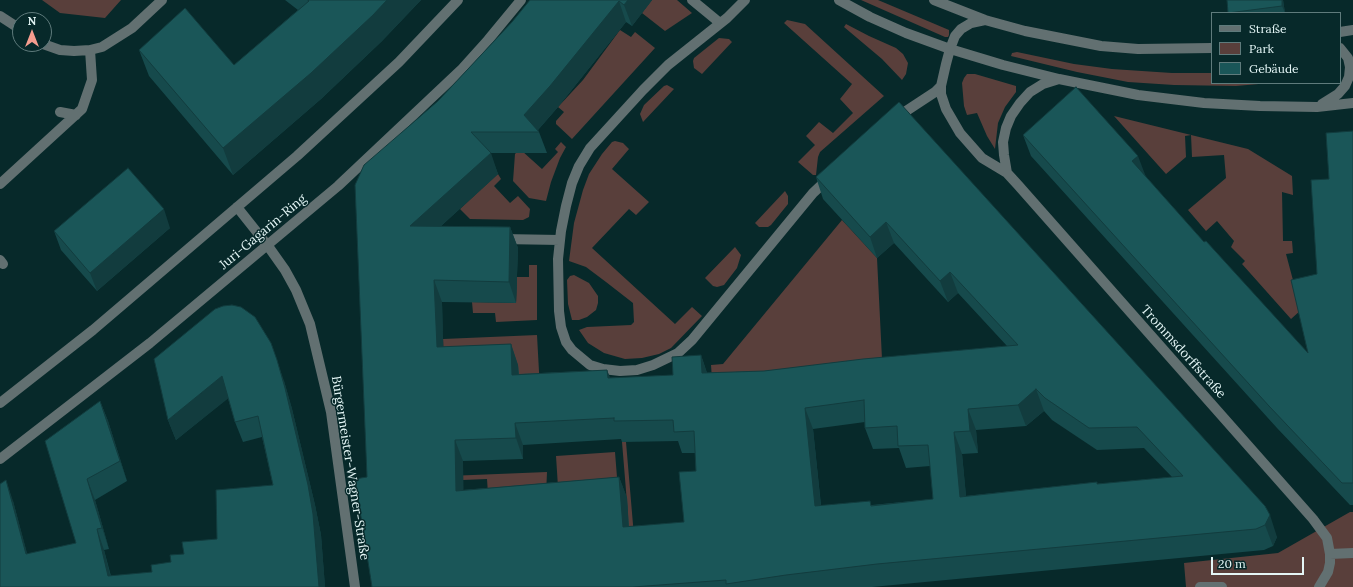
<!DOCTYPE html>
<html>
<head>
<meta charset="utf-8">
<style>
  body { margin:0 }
  #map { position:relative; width:1353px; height:587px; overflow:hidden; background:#07292a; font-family:Lora,serif }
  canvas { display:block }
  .legend { position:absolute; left:1211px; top:12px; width:130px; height:72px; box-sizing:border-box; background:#07292a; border:1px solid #5f7b7c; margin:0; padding:5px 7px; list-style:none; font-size:12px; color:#e4f6f6 }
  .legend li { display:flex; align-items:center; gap:8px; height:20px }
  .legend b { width:20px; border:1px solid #5f7b7c }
  .north { position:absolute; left:12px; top:12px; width:40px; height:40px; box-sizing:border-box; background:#07292a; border:1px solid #5f7b7c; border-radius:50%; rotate:0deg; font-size:11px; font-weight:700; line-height:16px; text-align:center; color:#e4f6f6 }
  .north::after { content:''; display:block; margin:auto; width:14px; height:18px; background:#f59d8f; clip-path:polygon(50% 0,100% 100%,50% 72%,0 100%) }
  .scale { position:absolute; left:1211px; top:557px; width:93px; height:18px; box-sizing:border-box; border:2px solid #e4f6f6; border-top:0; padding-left:5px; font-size:12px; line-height:14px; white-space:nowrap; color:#e4f6f6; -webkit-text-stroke:3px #07292a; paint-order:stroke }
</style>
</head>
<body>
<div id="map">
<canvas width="1353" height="587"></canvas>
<ul class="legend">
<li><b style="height:5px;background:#627071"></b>Straße</li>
<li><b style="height:11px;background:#593f3b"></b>Park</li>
<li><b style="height:11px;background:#1a5658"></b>Gebäude</li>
</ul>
<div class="north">N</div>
<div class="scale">20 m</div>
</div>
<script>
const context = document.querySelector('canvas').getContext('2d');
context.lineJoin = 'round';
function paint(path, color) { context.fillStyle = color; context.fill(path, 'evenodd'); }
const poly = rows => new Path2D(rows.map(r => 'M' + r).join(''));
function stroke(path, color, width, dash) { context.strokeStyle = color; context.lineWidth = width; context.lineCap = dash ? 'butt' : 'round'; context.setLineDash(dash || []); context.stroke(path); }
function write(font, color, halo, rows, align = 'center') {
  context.font = font + ' Lora,serif'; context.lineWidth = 3; context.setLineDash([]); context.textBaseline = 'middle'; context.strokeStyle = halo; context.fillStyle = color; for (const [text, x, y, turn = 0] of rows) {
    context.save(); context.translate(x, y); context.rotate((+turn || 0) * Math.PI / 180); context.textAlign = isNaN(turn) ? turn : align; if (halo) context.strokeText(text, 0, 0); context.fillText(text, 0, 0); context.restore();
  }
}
paint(poly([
  [42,0,121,0,105,18,60,13],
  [652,0,677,0,692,13,665,31,642,13],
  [861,0,878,0,949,30,949,35,948,37,945,37],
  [787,20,805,24,884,96,820,152,818,157,816,175,813,175,798,162,815,145,806,136,819,122,833,133,853,113,840,99,852,84,784,23],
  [846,24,869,36,896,48,903,54,908,63,906,74,902,80,882,59,844,27],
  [620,30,631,37,635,32,655,48,572,139,556,124,556,121,564,112,558,107,583,80],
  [719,38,729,39,732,42,702,74,694,68,693,61,694,58],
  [1017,52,1074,64,1112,69,1172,73,1212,73,1212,83,1270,83,1236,86,1174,85,1128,82,1077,72,1011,56,1012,53],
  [967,74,975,74,1016,86,1016,92,1005,107,998,123,995,149,987,136,977,113,967,115,964,106,962,83,964,78],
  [667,85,674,89,643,122,640,114,644,105,664,86],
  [1114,116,1248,149,1292,176,1293,195,1282,192,1283,241,1292,241,1293,253,1286,254,1301,310,1291,319,1242,264,1245,261,1231,247,1234,241,1217,221,1206,231,1188,210,1226,178,1224,155,1192,157,1191,135,1185,136,1186,157,1166,174],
  [536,132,522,151,542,169,558,152,555,149,561,142,566,147,560,158,551,182,546,201,529,198,513,181,515,154],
  [615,141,623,143,629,149,612,169,649,202,636,215,629,209,592,248,675,324,692,307,702,316,671,348,659,354,642,358,625,359,604,353,588,343,579,330,587,327,631,325,634,322,633,303,606,282,586,267,569,261,574,223,583,190,589,174,602,154,612,142],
  [498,174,501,179,494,186,510,203,518,196,530,209,529,217,523,220,470,219,460,209],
  [785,191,788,196,788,204,771,225,768,227,759,227,755,223],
  [842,220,877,258,883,379,713,394,711,365,723,364],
  [735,247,741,255,737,268,724,285,717,287,713,286,705,278],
  [529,265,537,265,537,320,496,322,495,313,473,313,472,302,516,303,517,277,529,277],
  [574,275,589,283,598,296,598,303,596,310,587,317,579,320,572,320,568,304,567,280,570,276],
  [537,335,541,408,444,369,443,339],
  [622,442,626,442,635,548,625,553,628,515],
  [615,452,618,490,558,487,556,456],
  [547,472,546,496,489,509,487,479,463,480,423,487,374,479],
  [1350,512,1353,512,1353,587,1186,587,1184,563,1278,553]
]), '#593f3b');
stroke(poly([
  [692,0,720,23],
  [745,0,727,18,668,65,643,90,590,148,579,166,572,183,566,206,561,231,558,259,559,311,561,327,566,342,572,350,590,365,603,369,620,371,637,370,653,365,678,353,692,340,813,193,829,178],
  [839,0,870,17,906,33,950,49,1003,65,1059,79,1138,95,1204,103,1260,106,1317,107,1353,103],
  [934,0,985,20,1025,31,1101,46,1138,49,1212,48],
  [0,16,20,29],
  [985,20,971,23,961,29,955,36,950,49,946,64,941,86,941,94,946,109,960,133,982,158,1007,173,1018,185,1313,519,1327,538,1330,554,1330,563,1328,572,1319,587],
  [1340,32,1353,30],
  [43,44,60,50,74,51,90,50,102,47,132,28,162,0],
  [1322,104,1338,94,1345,86,1349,77,1350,67,1348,58,1340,48],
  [60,112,76,115],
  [897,117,935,92,941,86],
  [1007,173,1004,155,1003,142,1006,128,1011,116,1020,103,1030,92,1043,84,1059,79],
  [0,184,82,109,92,80,90,50],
  [237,207,268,246,285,270,296,290,310,324,331,412,355,587],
  [502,239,560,240],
  [0,260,3,264],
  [0,403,93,330,297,156,399,62,458,0],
  [0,459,150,343,338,186,461,70,488,40,521,0],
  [1330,554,1353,553],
  [1200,587,1222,587]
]), '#627071', 10);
paint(poly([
  [285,0,421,0,382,41,321,99,233,175,149,76,139,50,234,65,298,10],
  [530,0,652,0,632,26,626,22,558,107,538,130,539,132,547,153,490,153,498,174,441,226,510,227,518,248,516,303,442,302,443,347,511,344,518,365,519,374,607,370,610,378,673,375,701,355,707,373,764,371,1007,346,958,293,948,302,894,243,877,258,823,199,816,177,899,102,1277,537,1273,546,1264,550,872,587,372,587,367,477,438,101,512,22],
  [1044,411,1052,420,1097,450,1144,448,1172,477,1097,484,1097,482,966,496,962,454,978,453,976,430,1026,426],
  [865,422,865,428,873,449,899,448,906,468,930,466,933,499,872,505,821,505,813,429],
  [621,439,622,442,678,441,682,453,695,453,696,471,684,522,629,527,627,498,619,477,463,490,463,461,523,459,523,445],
  [1283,0,1285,13,1228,13],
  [1353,131,1353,505,1350,505,1277,428,1031,156,1023,135,1146,177,1204,242,1308,353,1317,274,1329,179],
  [170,228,97,291,61,250,54,231],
  [241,307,284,381,292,409,315,505,321,535,325,587,0,587,13,501,27,554,76,543,100,401,108,421,127,481,95,500,109,549,104,550,111,576,152,572,171,562,184,554,217,539,273,485,262,437,243,442,235,422,228,398,176,440,168,420]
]), '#164a4c');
paint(poly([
  [387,0,421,0,382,41,321,99,233,175,223,148],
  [628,0,652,0,632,26,624,5],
  [1282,0,1283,0,1285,13,1282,6],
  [619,1,626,22,558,107,536,132,524,115],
  [491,153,498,174,418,247,410,226],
  [1138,156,1146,177,1132,161],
  [164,209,170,228,97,291,90,273],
  [886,222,894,243,877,258,870,237],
  [510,227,518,248,516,303,509,282],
  [950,272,958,293,948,302,940,281],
  [434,280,442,302,444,369,437,347],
  [271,343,284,381,292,409,315,505,321,535,325,587,319,587],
  [511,344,518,365,520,396,512,375],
  [701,355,708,376,702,373],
  [607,370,615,391,608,378],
  [222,376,230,397,176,440,168,420],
  [1036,389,1044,411,1026,426,1018,405],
  [100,401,108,421,127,481,120,461],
  [805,408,813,429,823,527,815,506],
  [968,409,976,430,978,453,970,431],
  [515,423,523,445,523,459,516,438],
  [954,432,962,454,968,518,960,497],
  [455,440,463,461,464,512,456,491],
  [619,477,627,498,630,548,623,527],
  [87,479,95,500,109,549,102,528],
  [6,480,13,501,33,575,26,554],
  [1270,515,1277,537,1273,546,1265,525],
  [97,529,104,550,113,587,108,576]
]), '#123c3e');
const building = poly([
  [308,0,387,0,373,15,311,73,223,148,139,50,185,8,234,65,309,1,308,0],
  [530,0,628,0,624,5,619,1,550,86,524,115,539,132,471,132,491,153,410,226,510,227,509,282,434,280,437,347,511,344,512,375,607,370,608,378,673,375,672,357,701,355,702,373,764,371,863,359,1018,345,950,272,940,281,886,222,870,237,816,177,899,102,1265,506,1270,515,1265,525,1256,529,877,564,786,575,726,584,726,580,633,587,372,587,355,479,367,477,355,185,364,165,438,101,512,22,530,0],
  [1036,389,1045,398,1089,428,1137,427,1183,476,1097,484,1097,482,960,497,954,432,970,431,968,409,1018,405,1036,389],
  [864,400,865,428,897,426,898,446,928,445,933,499,871,506,870,501,815,506,805,408,864,400],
  [614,418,614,421,673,420,674,432,694,431,696,471,679,472,684,522,623,527,619,477,456,491,455,440,516,438,515,423,614,418],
  [1227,0,1282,0,1282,6,1228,13,1227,0],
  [1076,87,1138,156,1132,161,1204,242,1206,241,1308,353,1291,280,1317,274,1311,180,1329,179,1326,133,1353,131,1353,483,1342,483,1269,406,1023,135,1076,87],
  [128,168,164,209,90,273,54,231,128,168],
  [232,305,241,307,255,317,271,343,277,360,285,388,308,485,313,514,319,587,0,587,0,484,6,480,26,554,76,543,45,441,100,401,120,461,87,479,102,528,97,529,108,576,152,572,151,565,171,562,170,555,184,554,182,542,217,539,216,490,273,485,258,416,235,422,222,376,168,420,154,359,215,309,223,306,232,305]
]);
paint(building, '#1a5658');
stroke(building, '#123c3e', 1);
write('13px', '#e4f6f6', '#07292a', [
  ["Juri-Gagarin-Ring",263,232,-40],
  ["Trommsdorffstraße",1183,352,48],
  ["Bürgermeister-Wagner-Straße",350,468,81]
]);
</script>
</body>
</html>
